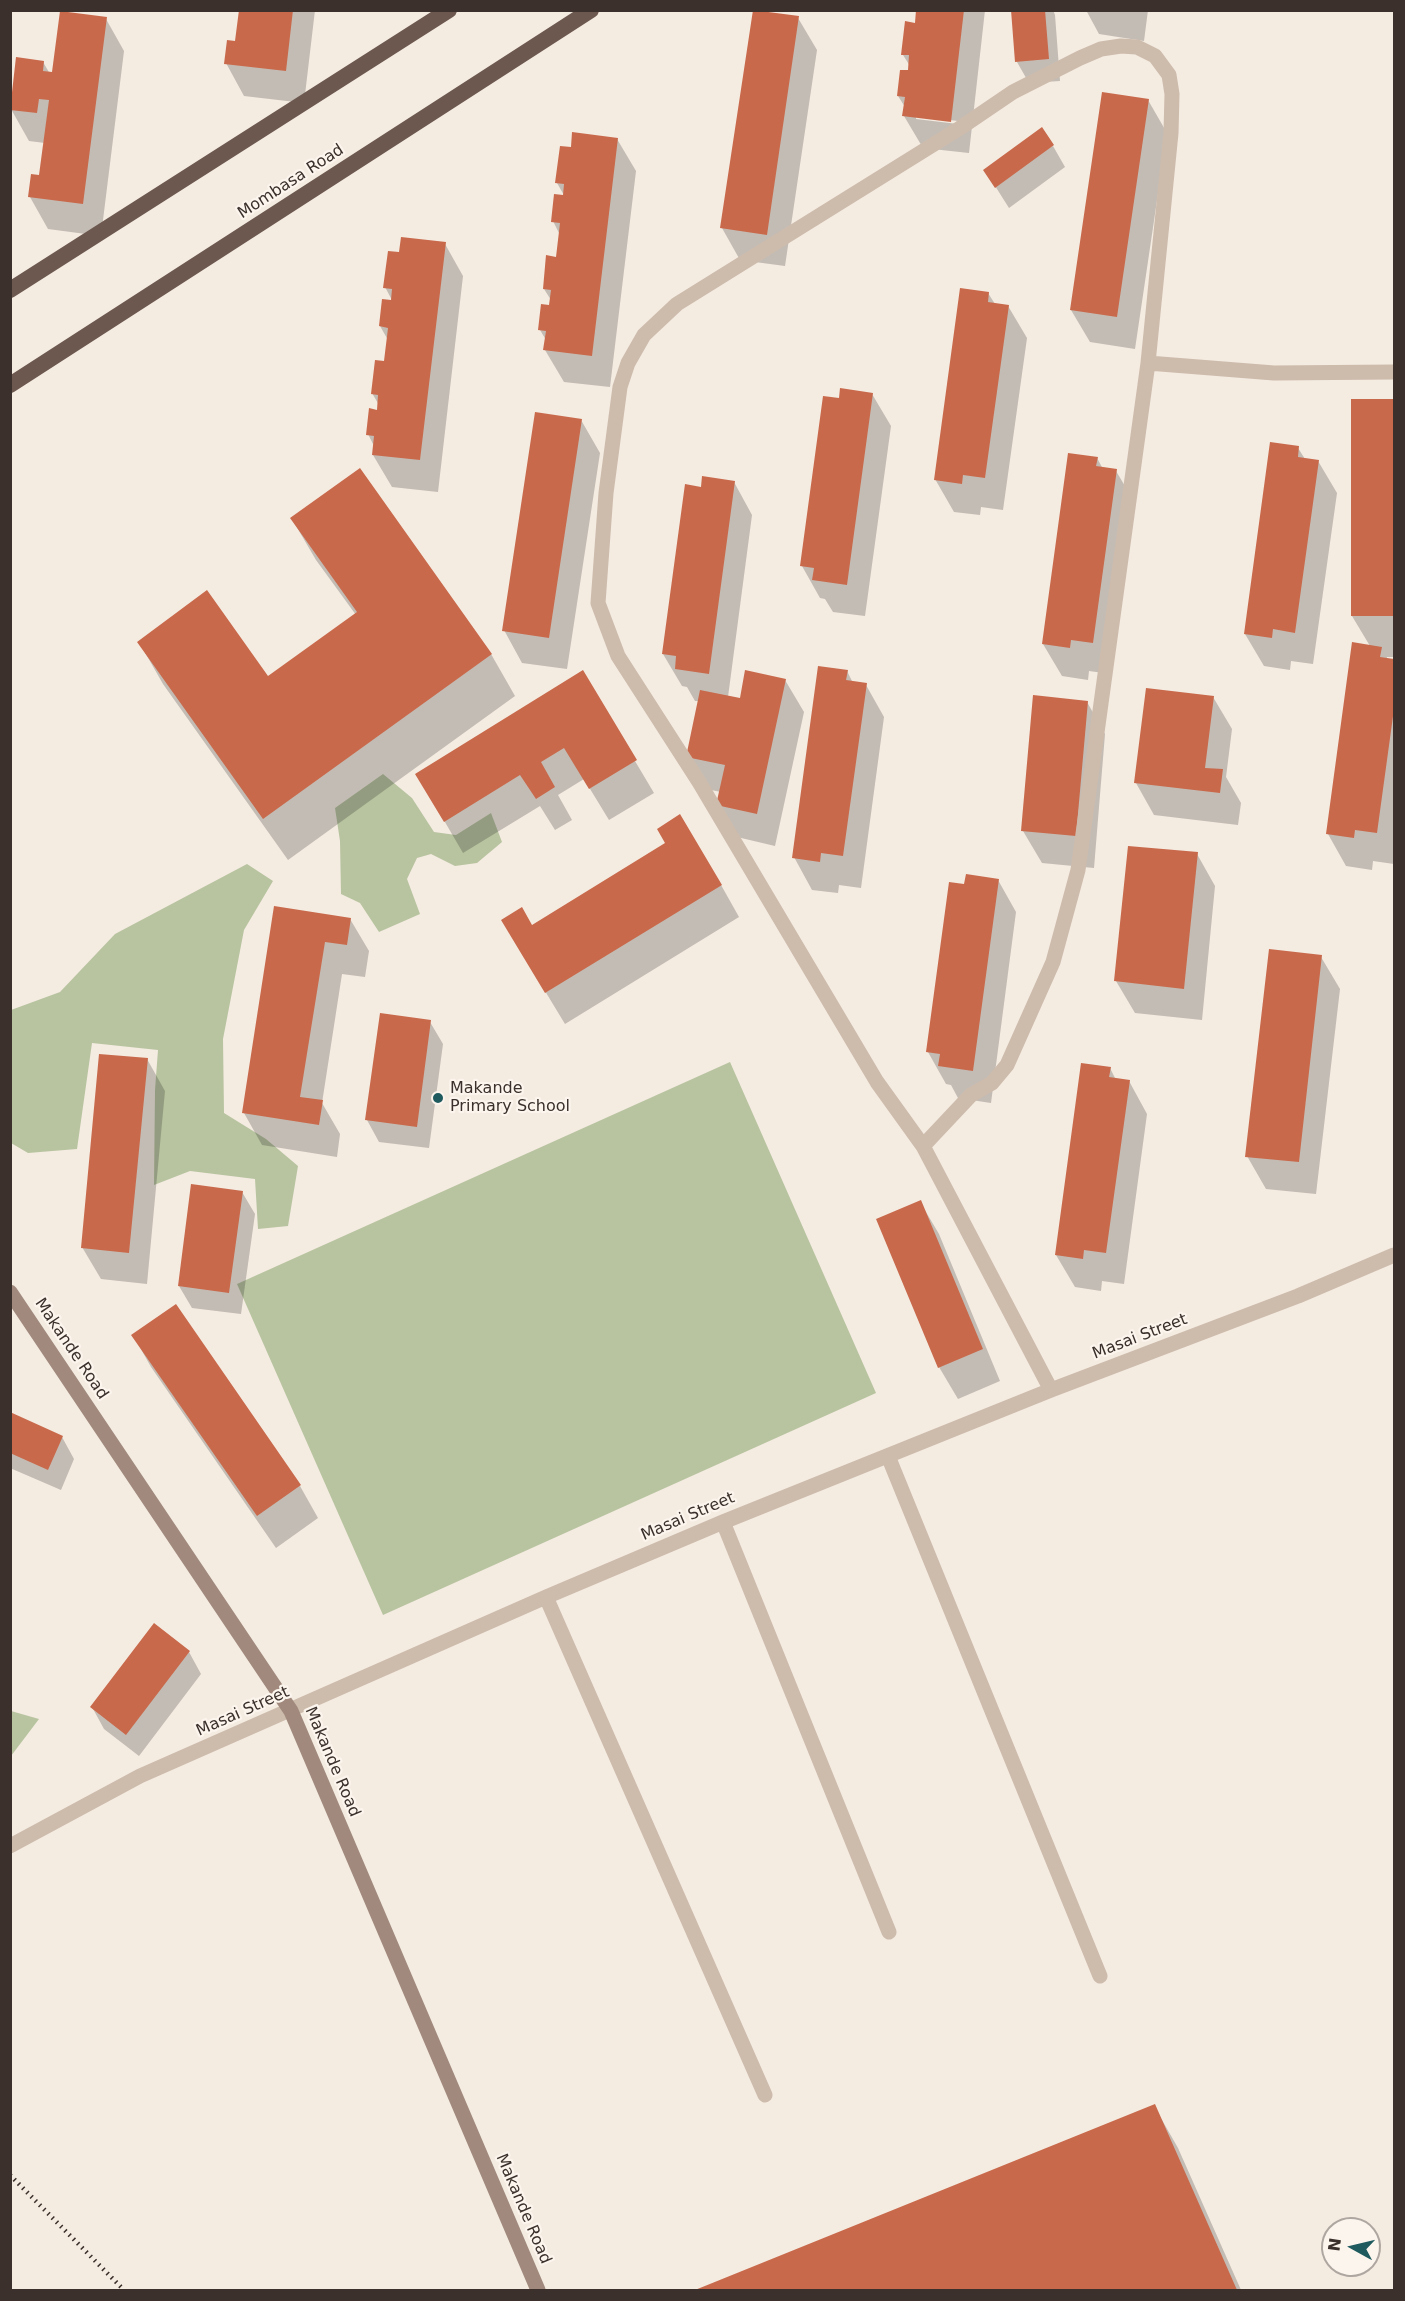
<!DOCTYPE html>
<html>
<head>
<meta charset="utf-8">
<style>
  body { margin:0 }
  #map { position:relative; width:1405px; height:2301px; overflow:hidden; background:#f4ebe1; font-family:"DejaVu Sans",sans-serif }
  canvas { display:block }
  .frame { position:absolute; inset:0; border:12px solid #3b302b; pointer-events:none }
  .north { position:absolute; left:1321px; top:2217px; width:60px; height:60px; box-sizing:border-box; background:#fbf5ee; border:2px solid #aea6a0; border-radius:50%; rotate:278deg; font-size:16px; font-weight:700; line-height:24px; text-align:center; color:#3b302b }
  .north::after { content:''; display:block; margin:auto; width:21px; height:27px; background:#1f5a5e; clip-path:polygon(50% 0,100% 100%,50% 72%,0 100%) }
</style>
</head>
<body>
<div id="map">
<canvas width="1405" height="2301"></canvas>
<div class="frame"></div>
<div class="north">N</div>
</div>
<script>
const context = document.querySelector('canvas').getContext('2d');
context.lineJoin = 'round';
function paint(path, color) { context.fillStyle = color; context.fill(path, 'evenodd'); }
const poly = rows => new Path2D(rows.map(r => 'M' + r).join(''));
function stroke(path, color, width, dash) { context.strokeStyle = color; context.lineWidth = width; context.lineCap = dash ? 'butt' : 'round'; context.setLineDash(dash || []); context.stroke(path); }
function write(font, color, halo, rows, align = 'center') {
  context.font = font + ' "DejaVu Sans",sans-serif'; context.lineWidth = 4.5; context.setLineDash([]); context.textBaseline = 'middle'; context.strokeStyle = halo; context.fillStyle = color; for (const [text, x, y, turn = 0] of rows) {
    context.save(); context.translate(x, y); context.rotate((+turn || 0) * Math.PI / 180); context.textAlign = isNaN(turn) ? turn : align; if (halo) context.strokeText(text, 0, 0); context.fillText(text, 0, 0); context.restore();
  }
}
paint(poly([
  [383,774,412,798,434,832,456,835,491,813,502,842,477,863,455,866,431,854,417,858,407,879,420,914,379,932,360,903,341,894,340,841,335,808],
  [247,864,273,881,244,930,223,1039,224,1113,266,1139,298,1166,288,1226,258,1229,255,1179,190,1171,154,1185,155,1090,158,1050,92,1043,77,1149,28,1153,11,1143,11,1010,60,992,115,934],
  [730,1062,876,1393,383,1615,237,1284],
  [11,1711,39,1719,11,1756,10,1711]
]), '#b8c4a0');
paint(poly([
  [241,10,315,10,304,103,244,96,226,63,237,43],
  [918,10,985,10,969,153,923,148,904,116,905,107,898,96,910,66,903,55,916,24],
  [916,116,958,121,958,124,916,119],
  [1013,10,1053,10,1055,15,1060,81,1029,83,1017,62],
  [1086,10,1148,10,1144,41,1099,34],
  [798,18,817,50,785,266,740,260,722,228],
  [106,19,124,51,101,236,48,229,30,197,41,176,45,143,29,141,11,109,43,62,50,74,53,74],
  [1148,100,1167,133,1135,349,1090,342,1071,310],
  [617,139,636,171,610,387,564,382,545,350,546,340,540,330,550,306,551,300,544,289,557,258,560,235,553,221,565,197,557,183,572,149],
  [1053,146,1065,167,1009,208,985,170],
  [445,244,463,276,438,492,392,487,373,455,374,446,368,434,378,411,379,405,372,393,385,363,388,340,380,326,393,302,385,287,400,254],
  [988,293,995,304,1008,306,1027,338,1003,510,981,507,980,515,954,512,935,479],
  [872,394,891,426,865,616,833,612,825,599,820,598,802,566,840,400],
  [1353,400,1394,401,1394,657,1387,657,1387,659,1394,661,1394,864,1373,861,1372,870,1346,866,1328,834,1370,646,1352,616],
  [581,420,600,453,567,669,522,663,504,630],
  [1298,448,1305,459,1318,461,1337,493,1313,664,1291,661,1290,670,1264,666,1245,634],
  [1097,458,1103,469,1116,471,1135,503,1111,674,1089,671,1088,680,1062,676,1043,644],
  [734,482,752,515,728,697,741,699,785,680,804,712,775,846,737,837,718,805,721,792,706,789,688,757,699,701,695,701,687,687,682,686,663,654,702,489],
  [292,519,491,654,515,696,288,860,163,684,139,642,268,678,356,615,316,560],
  [847,671,853,683,866,685,884,717,861,888,839,885,838,893,812,890,794,857],
  [582,672,654,793,609,820,584,779,558,795,572,820,555,830,540,806,463,853,417,774],
  [1213,697,1232,729,1226,777,1241,803,1238,825,1154,815,1136,783],
  [1087,702,1105,734,1094,868,1042,863,1023,831],
  [1197,854,1215,886,1202,1020,1135,1013,1116,981],
  [998,880,1016,912,991,1103,958,1098,951,1085,946,1084,928,1052,966,886],
  [721,885,739,917,565,1024,522,953,532,927],
  [276,907,350,919,369,951,365,977,342,974,322,1103,340,1134,337,1157,262,1145,244,1113],
  [1321,957,1340,989,1316,1194,1266,1189,1247,1156],
  [430,1022,443,1044,429,1148,379,1142,367,1120],
  [147,1059,165,1091,147,1284,101,1279,82,1247],
  [1110,1068,1116,1080,1129,1081,1147,1114,1124,1284,1102,1281,1101,1291,1075,1287,1056,1255],
  [242,1192,255,1214,241,1314,192,1308,179,1286],
  [920,1202,939,1234,1000,1381,958,1399,939,1367,878,1220],
  [175,1306,300,1486,318,1518,276,1548,151,1367,133,1335],
  [10,1414,62,1437,74,1459,61,1490,10,1468],
  [189,1652,201,1674,139,1756,104,1729,92,1707],
  [1154,2106,1178,2148,1241,2290,698,2290]
]), '#0003');
paint(poly([
  [239,10,293,10,286,71,224,64,227,40,235,41],
  [753,10,799,16,767,235,720,228],
  [916,10,964,10,951,122,902,116,905,97,897,96,900,70,908,70,909,55,901,55,905,21,915,23],
  [1011,10,1045,10,1049,59,1015,62],
  [60,11,107,17,83,204,28,197,31,174,39,175,49,100,39,99,37,113,10,110,16,57,44,61,43,71,52,72],
  [1102,92,1149,99,1117,317,1070,310],
  [1042,127,1054,145,995,188,983,170],
  [572,132,618,138,592,356,543,350,546,331,538,330,541,304,549,305,551,290,543,289,546,255,556,257,560,223,551,222,554,194,563,195,564,184,555,183,560,146,571,147],
  [401,237,446,242,420,460,372,455,374,436,366,435,369,408,377,410,378,395,371,394,375,360,384,361,388,328,379,326,382,299,391,300,392,289,383,288,388,251,399,252],
  [960,288,989,292,988,302,1009,305,985,478,963,475,962,484,934,480],
  [840,388,873,393,847,585,812,580,814,568,800,566,823,396,839,398],
  [1351,399,1394,399,1394,616,1351,616],
  [535,412,582,419,549,638,502,631],
  [1270,442,1299,446,1298,457,1319,460,1295,633,1273,629,1272,638,1244,634],
  [1068,453,1098,457,1096,466,1117,469,1093,643,1071,640,1070,648,1042,644],
  [360,468,492,654,263,819,137,642,207,590,268,676,357,612,290,518],
  [702,476,735,481,709,674,675,669,676,656,662,654,685,484,701,487],
  [1352,642,1382,647,1380,657,1394,659,1394,709,1377,833,1355,830,1354,838,1326,834],
  [818,666,848,670,846,680,867,683,843,856,821,853,820,862,792,858],
  [583,670,637,760,589,789,564,748,541,762,555,787,536,799,520,775,444,822,415,774],
  [745,670,786,679,757,814,716,805,725,765,686,757,700,690,740,698],
  [1146,688,1214,696,1205,768,1223,769,1220,793,1134,783],
  [1033,695,1088,701,1076,836,1021,831],
  [680,814,722,885,545,993,501,920,522,907,532,925,665,843,657,829],
  [1128,846,1198,852,1184,989,1114,981],
  [966,874,999,879,973,1071,938,1066,940,1054,926,1052,949,882,964,884],
  [274,906,351,918,347,945,325,942,300,1097,323,1100,319,1125,242,1113],
  [1269,949,1322,955,1299,1162,1245,1157],
  [380,1013,431,1020,417,1127,365,1120],
  [99,1054,148,1058,129,1253,81,1248],
  [1081,1063,1111,1067,1109,1077,1130,1080,1106,1253,1084,1250,1083,1259,1055,1255],
  [191,1184,243,1191,229,1293,178,1286],
  [921,1200,983,1349,938,1368,876,1219],
  [176,1304,301,1485,257,1516,131,1335],
  [10,1412,63,1436,48,1470,10,1453],
  [154,1623,190,1651,126,1735,90,1707],
  [1155,2104,1237,2290,695,2290]
]), '#c8694b');
stroke(poly([
  [923,1146,971,1095,992,1083,1007,1065,1053,962,1078,870,1148,363],
  [1051,1390,923,1146,877,1082,699,782,618,656,598,603,606,493,620,387,628,363,644,335,677,304,960,128,1013,92,1080,58,1101,49,1121,46,1137,47,1155,56,1169,75,1172,94,1171,133,1148,363,1274,373,1394,372],
  [888,1456,1100,1976],
  [723,1522,889,1932],
  [546,1597,765,2095],
  [10,1846,140,1776,546,1597,723,1522,1051,1390,1298,1296,1394,1255]
]), '#cdbbac', 15);
stroke(poly([
  [10,1292,291,1711,538,2290]
]), '#a18a7d', 15);
stroke(poly([
  [10,290,449,10],
  [10,385,591,10]
]), '#6c584f', 16);
stroke(poly([
  [10,2175,124,2290]
]), '#3b302b', 4.5, [1.5, 4.5]);
for (const [x, y, r, color] of [
  [438,1098,6,"#1f5a5e"]
]) { const dot = new Path2D(); dot.arc(x, y, r, 0, 2 * Math.PI); context.fillStyle = color; context.fill(dot); stroke(dot, '#fbf5ee', 2); }
write('16px', '#3b302b', '#fbf5ee', [
  ["Mombasa Road",291,182,-33],
  ["Masai Street",1140,1337,-21],
  ["Makande Road",71,1349,56],
  ["Masai Street",688,1517,-23],
  ["Masai Street",243,1712,-24],
  ["Makande Road",332,1762,67],
  ["Makande Road",523,2209,67]
]);
write('16px', '#3b302b', '#fbf5ee', [
  ["Makande",450,1089],
  ["Primary School",450,1107]
], 'left');
</script>
</body>
</html>
